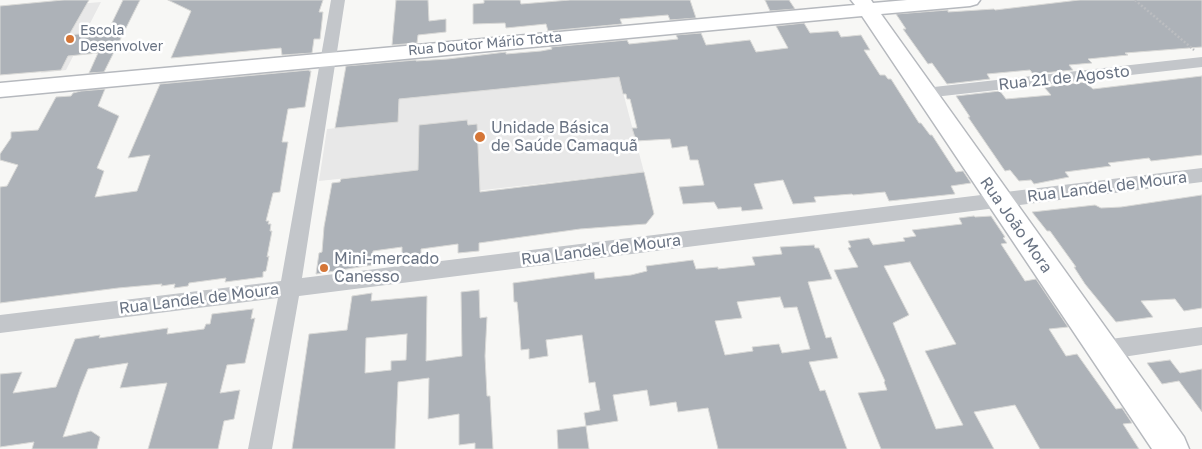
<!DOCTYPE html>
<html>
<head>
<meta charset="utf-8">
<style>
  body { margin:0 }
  canvas { display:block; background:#f7f7f5 }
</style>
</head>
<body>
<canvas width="1202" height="449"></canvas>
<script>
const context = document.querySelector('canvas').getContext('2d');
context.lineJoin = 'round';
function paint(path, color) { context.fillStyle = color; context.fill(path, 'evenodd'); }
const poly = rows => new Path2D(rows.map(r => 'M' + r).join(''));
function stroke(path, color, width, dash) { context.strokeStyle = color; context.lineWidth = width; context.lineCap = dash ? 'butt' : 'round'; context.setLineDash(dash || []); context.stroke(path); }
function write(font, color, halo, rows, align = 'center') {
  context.font = font + ' "Golos Text",sans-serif'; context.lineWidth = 5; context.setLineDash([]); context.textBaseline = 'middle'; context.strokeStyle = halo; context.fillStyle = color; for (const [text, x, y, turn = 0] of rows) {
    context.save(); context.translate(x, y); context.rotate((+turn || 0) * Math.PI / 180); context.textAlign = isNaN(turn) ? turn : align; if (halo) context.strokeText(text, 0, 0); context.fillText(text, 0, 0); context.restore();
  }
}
paint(poly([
  [101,2,66,70,41,73,78,4],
  [619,77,644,172,394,200,395,173,319,181,327,129,398,122,399,99]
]), '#e8e8e8');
const building = poly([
  [63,0,89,0,69,35,108,31,123,0,140,0,104,72,89,73,98,53,68,56,61,70,0,75,0,6,63,0],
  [168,0,323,0,319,12,323,12,320,39,314,39,312,53,282,55,281,48,171,58,191,11,168,0],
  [396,0,428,0,429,21,446,19,446,32,418,35,417,43,392,45,396,0],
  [484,0,520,0,521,4,570,0,690,0,696,18,670,20,668,15,620,19,622,24,548,31,546,24,506,28,505,23,473,24,473,4,484,3,484,0],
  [765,0,789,0,795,9,770,11,765,0],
  [1079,0,1202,0,1202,47,1125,53,1128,55,1088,59,1092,63,1069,65,1073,70,1033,74,1030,70,987,74,990,79,947,84,932,63,928,64,903,29,906,29,896,14,948,10,948,12,994,9,995,10,1079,0],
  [804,23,810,33,838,31,841,37,861,35,870,50,864,50,880,75,885,75,888,79,891,79,919,123,921,123,930,135,932,135,956,172,963,171,971,183,951,186,955,194,889,201,885,192,853,195,852,194,814,197,816,202,793,204,783,180,754,184,763,209,742,211,741,207,718,209,714,202,683,204,679,187,704,185,698,160,690,160,687,146,672,148,670,139,636,141,632,128,637,128,630,99,627,99,626,94,623,94,619,77,399,99,398,122,335,128,346,66,416,60,416,61,448,59,506,52,506,54,541,51,552,49,551,47,627,40,629,44,678,39,676,35,701,33,706,45,750,40,756,52,788,48,776,26,804,23],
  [309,70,309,71,311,71,305,107,288,109,282,142,288,142,280,192,273,193,266,221,269,221,268,224,271,224,270,231,272,231,267,257,269,256,266,271,263,272,263,277,225,282,226,278,189,283,188,286,174,288,175,284,161,286,162,284,118,288,0,303,0,187,7,186,18,165,0,160,0,154,11,138,11,132,38,130,56,97,71,96,73,93,81,91,105,89,98,106,119,116,97,168,104,171,95,197,137,191,150,155,128,158,160,84,309,70],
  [1202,76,1202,155,1151,161,1149,158,1108,163,1111,166,1065,172,1069,177,1034,184,1031,180,1019,181,1010,170,1005,171,968,117,970,117,956,96,1000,91,1006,99,1051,95,1044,87,1085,82,1093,89,1202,76],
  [467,120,468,125,477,124,480,192,644,172,654,214,646,224,580,229,479,243,479,251,458,253,458,244,421,249,421,257,402,259,402,247,373,251,372,265,316,274,319,253,322,252,324,227,332,183,340,182,341,179,418,170,419,125,467,120],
  [1202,195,1202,308,1184,311,1175,299,1141,301,1153,317,1116,322,1085,284,1074,267,1076,267,1050,231,1047,231,1032,212,1095,205,1101,208,1121,207,1202,195],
  [974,216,975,217,991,216,1005,237,1003,238,1007,243,1001,244,1025,281,1036,279,1068,327,1049,329,1066,356,1077,354,1116,409,1122,408,1132,423,1123,424,1139,449,1040,449,1015,405,974,412,994,449,881,449,858,393,887,390,884,382,885,381,834,270,858,267,848,248,851,247,848,241,869,238,873,245,905,241,903,238,916,236,912,230,962,224,959,218,974,216],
  [910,262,956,344,925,351,963,425,936,429,893,323,909,315,884,266,910,262],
  [814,245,815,248,819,248,832,279,808,282,826,338,831,337,838,358,809,362,820,391,825,390,847,449,718,449,708,408,678,412,676,402,650,406,647,390,613,395,618,421,586,426,584,413,600,410,595,382,589,383,582,335,546,340,548,356,529,359,529,349,521,350,518,311,517,302,514,302,513,283,594,272,595,279,631,275,647,271,646,266,693,260,696,269,718,267,718,269,755,265,752,257,782,254,780,247,814,245],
  [780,297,784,308,797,307,810,349,782,353,779,344,752,347,753,351,725,355,715,321,742,318,737,302,780,297],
  [479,290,480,318,487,317,485,356,487,396,490,396,493,449,475,449,475,443,459,445,459,414,428,419,429,378,398,382,395,449,292,449,309,334,347,330,352,296,372,293,371,301,427,296,426,361,462,356,461,292,479,290],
  [407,334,406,360,391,361,391,370,365,373,366,338,407,334],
  [253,309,251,319,255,318,245,363,227,365,220,393,240,390,234,419,224,421,218,449,148,449,167,383,120,388,128,363,88,369,80,389,63,437,91,431,100,437,97,449,32,449,34,442,0,447,0,374,22,372,13,393,56,387,75,339,100,335,99,338,168,328,167,334,204,329,206,324,210,324,212,314,253,309],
  [1170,360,1180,373,1202,369,1202,412,1179,381,1162,384,1147,363,1170,360],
  [586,426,589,449,558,449,557,430,586,426]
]);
paint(building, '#adb2b8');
stroke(building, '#d9d9d7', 1);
const secondary = poly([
  [851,0,871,0,873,3,907,0,980,0,977,4,970,6,881,14,1184,437,1189,449,1152,449,862,16,0,97,0,83,855,5,851,0]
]);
stroke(secondary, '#b6b9be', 3);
stroke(poly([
  [1135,0,1194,50]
]), '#bbbdc0', 2.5, [2, 2]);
paint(poly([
  [331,0,345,0,302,278,1202,168,1202,182,299,296,272,449,248,449,278,298,0,333,0,315,281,281,331,0],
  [1202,57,1202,67,925,98,919,97,917,93,919,89,925,88,1202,57],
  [1202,327,1202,345,1103,360,1095,357,1092,350,1095,343,1103,340,1202,327]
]), '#c3c6ca');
paint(secondary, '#fff');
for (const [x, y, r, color] of [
  [70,39,5,"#d57637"],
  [480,137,6,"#d57637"],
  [324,268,5,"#d57637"]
]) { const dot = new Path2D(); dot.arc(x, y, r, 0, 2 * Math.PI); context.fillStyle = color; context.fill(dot); stroke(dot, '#fff', 2); }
write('14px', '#697383', '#fff', [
  ["Escola",80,31],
  ["Desenvolver",80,47]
], 'left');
write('14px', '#697383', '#fff', [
  ["Rua Doutor Mário Totta",485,44,-5]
]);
write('16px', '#697383', '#fff', [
  ["Rua 21 de Agosto",1064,78,-6],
  ["Rua Landel de Moura",1107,187,-7],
  ["Rua João Mora",1016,225,55],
  ["Rua Landel de Moura",601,250,-7],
  ["Rua Landel de Moura",199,299,-7]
]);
write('16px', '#697383', '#fff', [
  ["Unidade Básica",491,128],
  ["de Saúde Camaquã",491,146],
  ["Mini-mercado",334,259],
  ["Canesso",334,277]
], 'left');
</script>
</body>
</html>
